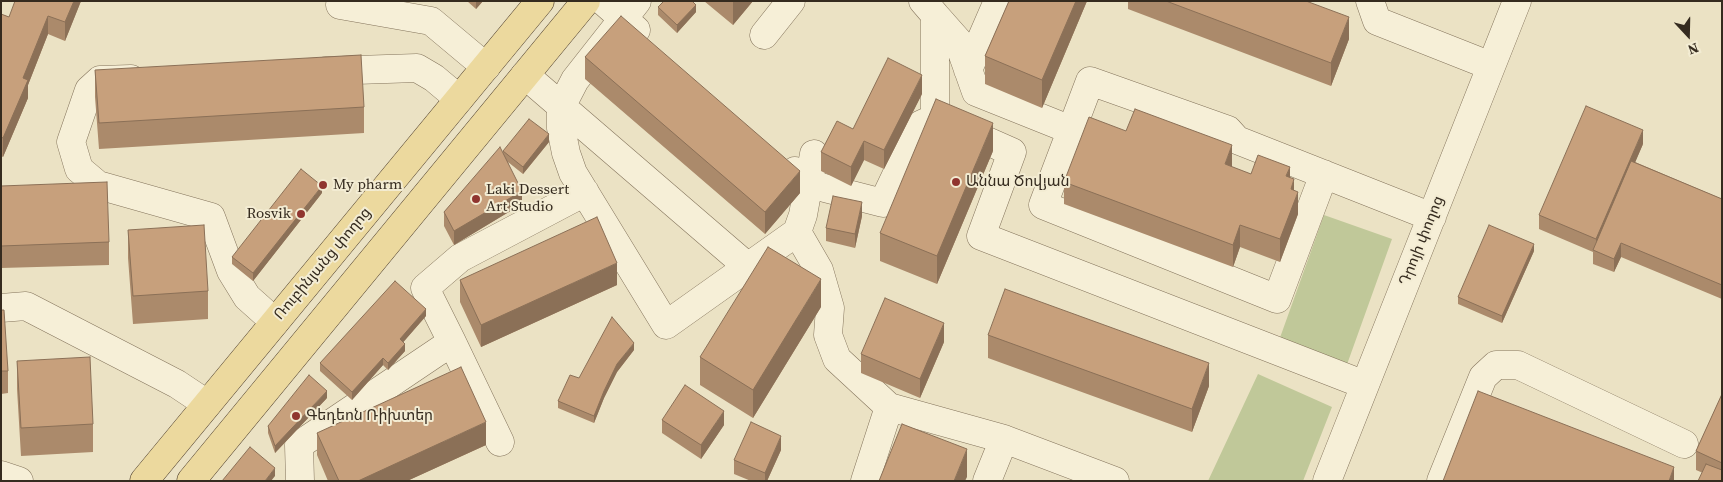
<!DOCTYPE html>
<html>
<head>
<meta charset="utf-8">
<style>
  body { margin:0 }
  #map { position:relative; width:1723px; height:482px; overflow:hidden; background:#ebe2c4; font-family:"Source Serif 4",serif }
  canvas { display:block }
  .frame { position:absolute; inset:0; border:2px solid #352b1f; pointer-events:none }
  .north { position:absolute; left:1663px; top:10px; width:50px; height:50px; -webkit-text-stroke:4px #f3ecd3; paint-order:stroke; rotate:159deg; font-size:14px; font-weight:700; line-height:20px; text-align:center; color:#352b1f }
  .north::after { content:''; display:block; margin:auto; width:18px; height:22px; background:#352b1f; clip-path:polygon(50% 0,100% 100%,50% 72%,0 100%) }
</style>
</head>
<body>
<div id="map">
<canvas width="1723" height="482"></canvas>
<div class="frame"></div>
<div class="north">N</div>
</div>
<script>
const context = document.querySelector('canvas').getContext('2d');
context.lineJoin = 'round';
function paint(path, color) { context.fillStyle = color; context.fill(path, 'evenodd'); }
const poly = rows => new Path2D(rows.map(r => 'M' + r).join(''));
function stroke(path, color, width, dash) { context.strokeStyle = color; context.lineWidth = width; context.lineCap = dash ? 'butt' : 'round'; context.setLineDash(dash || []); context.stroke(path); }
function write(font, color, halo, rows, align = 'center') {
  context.font = font + ' "Source Serif 4","Noto Sans Armenian",serif'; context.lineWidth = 4; context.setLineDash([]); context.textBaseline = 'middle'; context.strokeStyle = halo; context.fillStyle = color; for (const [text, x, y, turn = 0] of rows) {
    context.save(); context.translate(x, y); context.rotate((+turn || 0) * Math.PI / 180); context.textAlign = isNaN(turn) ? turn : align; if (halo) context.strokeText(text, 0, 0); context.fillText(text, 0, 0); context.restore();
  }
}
paint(poly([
  [1324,215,1392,239,1345,370,1277,346],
  [1258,374,1332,407,1303,481,1208,481]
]), '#c0c899');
const minor = poly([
  [603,1,636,30],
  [637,1,575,80,561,107,561,128,566,153,573,173,666,325,797,232],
  [923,1,935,15,935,118,1012,152,981,236,1365,385],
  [1370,1,1377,21,1491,66],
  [340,5,431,21,486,67],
  [935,15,958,41,976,92,1071,130],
  [764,35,791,1],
  [968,70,998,1],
  [326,71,417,68,434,78,459,99],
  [525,75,748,267],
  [131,79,100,80,89,90,71,142,79,169,98,185,211,217,231,271,247,297,275,322],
  [814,154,803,215,797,232,819,270,830,308,828,335,837,359,889,407,1004,439,1115,481],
  [795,171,809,184,883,203,920,125,935,118],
  [1324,174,1277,299,1043,205,1090,81,1228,130,1237,140,1432,217],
  [1,308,26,306,177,384,207,404],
  [452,342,500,442],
  [1,475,19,481],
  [300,481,299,445,452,342,425,288,460,258,585,192],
  [865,481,889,407],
  [987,481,1004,439],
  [1327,481,1517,1],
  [1441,481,1483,377,1496,365,1518,365,1684,444]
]);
const major = poly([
  [144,481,540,1],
  [191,481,586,1]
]);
stroke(minor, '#84745c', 29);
stroke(major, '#524230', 29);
stroke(minor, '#f6efd7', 28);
stroke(major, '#ecd99e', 28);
paint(poly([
  [81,1,65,41,48,34,28,85,28,98,3,157,1,156,1,14,9,17],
  [467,1,483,1,476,9],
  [704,1,753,1,733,25],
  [1009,1,1087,1,1042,108,985,84,985,56],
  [1128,1,1306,1,1349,39,1331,86,1128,9],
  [658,7,696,12,677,33,658,15],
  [585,57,800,193,765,234,585,79],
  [95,70,364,107,364,133,99,149,95,97],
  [922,94,884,169,864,160,851,186,821,171,821,152,853,129],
  [1126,131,1251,174,1290,177,1294,190,1298,214,1280,262,1240,247,1233,267,1064,204,1064,182],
  [549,142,523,174,508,162,522,204,454,245,444,226,444,212,503,152,503,151],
  [1643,144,1635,162,1722,199,1722,299,1621,257,1614,272,1593,264,1593,252,1539,229,1539,215],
  [993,151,937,284,880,261,880,233],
  [1,186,109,242,109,265,1,268],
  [322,193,253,281,232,264,232,257],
  [862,216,855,248,826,241,826,228],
  [128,230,208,291,208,319,133,324,128,258],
  [1534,251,1502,323,1458,304,1458,297],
  [460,280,617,285,481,347,460,302],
  [821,307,753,418,700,385,700,357],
  [1,310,8,371,8,393,1,394],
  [426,316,403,342,405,351,388,370,383,365,352,400,320,371,320,363],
  [988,335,1209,386,1192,432,988,358],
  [944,342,920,398,861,373,861,354],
  [634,350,617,372,604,398,594,423,558,408,558,401,579,378],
  [17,361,93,424,93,452,21,456,17,389],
  [1722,394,1722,481,1696,470,1696,451],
  [327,398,275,453,268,433,268,426],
  [662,420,724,425,701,459,662,433],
  [317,433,486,445,407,481,328,481,317,455],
  [781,450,767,481,751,481,734,474,734,460]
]), '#ab8a6b');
paint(poly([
  [74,1,81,1,65,41,65,22],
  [476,1,483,1,476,9],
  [733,1,753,1,733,25],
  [1076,1,1087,1,1042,108,1042,80],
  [696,5,696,12,677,33,677,25],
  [48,16,48,34,28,85,28,98,3,157,3,138,23,78],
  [1349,17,1349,39,1331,86,1331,63],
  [922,75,922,94,884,169,884,150],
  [993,123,993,151,937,284,937,256],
  [1643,130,1643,144,1597,252,1596,239],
  [549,134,549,142,523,174,523,167],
  [864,141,864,160,851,186,851,167],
  [1232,145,1232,168,1225,164],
  [1290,167,1290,190,1286,176],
  [800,171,800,193,765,234,765,212],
  [1294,179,1294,202,1298,192,1298,214,1280,262,1280,239,1291,189],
  [322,186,322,193,253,281,253,273],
  [522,191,522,204,454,245,454,231],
  [862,202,862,216,855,248,855,234],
  [1240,225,1240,247,1233,267,1233,245],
  [1621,243,1621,257,1614,272,1614,259],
  [1534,244,1534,251,1502,323,1502,316],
  [617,263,617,285,481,347,481,325],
  [821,279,821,307,753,418,753,390],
  [426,309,426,316,400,346,400,339],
  [944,323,944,342,920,398,920,379],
  [634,343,634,350,617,372,604,398,594,423,594,416,604,391,617,364],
  [405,344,405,351,388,370,388,363],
  [383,358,383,365,352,400,352,392],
  [1209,363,1209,386,1192,432,1192,409],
  [327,391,327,398,275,453,275,446],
  [724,411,724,425,701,459,701,445],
  [486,422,486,445,407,481,358,481],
  [781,436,781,450,767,481,765,481,765,473],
  [967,449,967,477,965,481,954,481],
  [1674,467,1674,481,1669,481],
  [275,468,275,476,271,481,265,481]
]), '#8b7057');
const building = poly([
  [15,1,74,1,65,22,48,16,23,78,28,80,3,138,1,137,1,14,9,17,15,1],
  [664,1,692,1,696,5,677,25,658,7,664,1],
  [1009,1,1076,1,1042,80,985,56,1009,1],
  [1166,1,1306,1,1349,17,1331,63,1166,1],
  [621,16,800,171,765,212,585,57,621,16],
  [361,55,364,107,99,123,95,70,361,55],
  [888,58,922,75,884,150,864,141,851,167,821,152,837,121,853,129,888,58],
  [936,99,993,123,937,256,880,233,936,99],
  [1586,106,1643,130,1596,239,1539,215,1586,106],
  [1135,109,1232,145,1225,164,1251,174,1258,155,1290,167,1286,176,1294,179,1291,189,1298,192,1280,239,1240,225,1233,245,1064,182,1089,117,1126,131,1135,109],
  [529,119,549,134,523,167,503,151,529,119],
  [500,147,522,191,454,231,444,212,500,147],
  [1631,161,1722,199,1722,285,1621,243,1614,259,1593,250,1631,161],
  [301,169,322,186,253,273,232,257,301,169],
  [107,182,109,242,1,246,1,186,107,182],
  [833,196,862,202,855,234,826,228,833,196],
  [597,217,617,263,481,325,460,280,597,217],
  [204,225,208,291,133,296,128,230,204,225],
  [1489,225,1534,244,1502,316,1458,297,1489,225],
  [768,247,821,279,753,390,700,357,768,247],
  [395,281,426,309,400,339,405,344,388,363,383,358,352,392,320,363,395,281],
  [1005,289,1209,363,1192,409,988,335,1005,289],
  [885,298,944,323,920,379,861,354,885,298],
  [1,310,4,310,8,371,1,371,1,310],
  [612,317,634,343,617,364,604,391,594,416,558,401,570,375,579,378,612,317],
  [90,357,93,424,21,428,17,361,90,357],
  [461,367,486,422,358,481,339,481,317,433,461,367],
  [309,375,327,391,275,446,268,426,309,375],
  [685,385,724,411,701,445,662,420,685,385],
  [1478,391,1674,467,1669,481,1443,481,1478,391],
  [1722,394,1722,463,1696,451,1722,394],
  [751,422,781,436,765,473,734,460,751,422],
  [902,424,967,449,954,481,879,481,902,424],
  [250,447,275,468,265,481,222,481,250,447],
  [1706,464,1722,470,1722,481,1698,481,1706,464]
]);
paint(building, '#c7a07c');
stroke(building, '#8b7057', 1);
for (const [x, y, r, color] of [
  [956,182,5,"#90352f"],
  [323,185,5,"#90352f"],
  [476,199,5,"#90352f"],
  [301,214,5,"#90352f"],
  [296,416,5,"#90352f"]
]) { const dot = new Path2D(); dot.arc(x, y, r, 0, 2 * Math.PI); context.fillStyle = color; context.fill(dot); stroke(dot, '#f3ecd3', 2); }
write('15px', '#352b1f', '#f3ecd3', [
  ["Աննա Ծովյան",966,182],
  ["My pharm",333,185],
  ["Laki Dessert",486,190],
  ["Art Studio",486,207],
  ["Rosvik",291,214,"right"],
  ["Գեդեոն Ռիխտեր",306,416]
], 'left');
write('15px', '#352b1f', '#f3ecd3', [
  ["Դրոյի փողոց",1422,241,-68],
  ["Ռուբինյանց փողոց",323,264,-50]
]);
</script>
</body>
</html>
